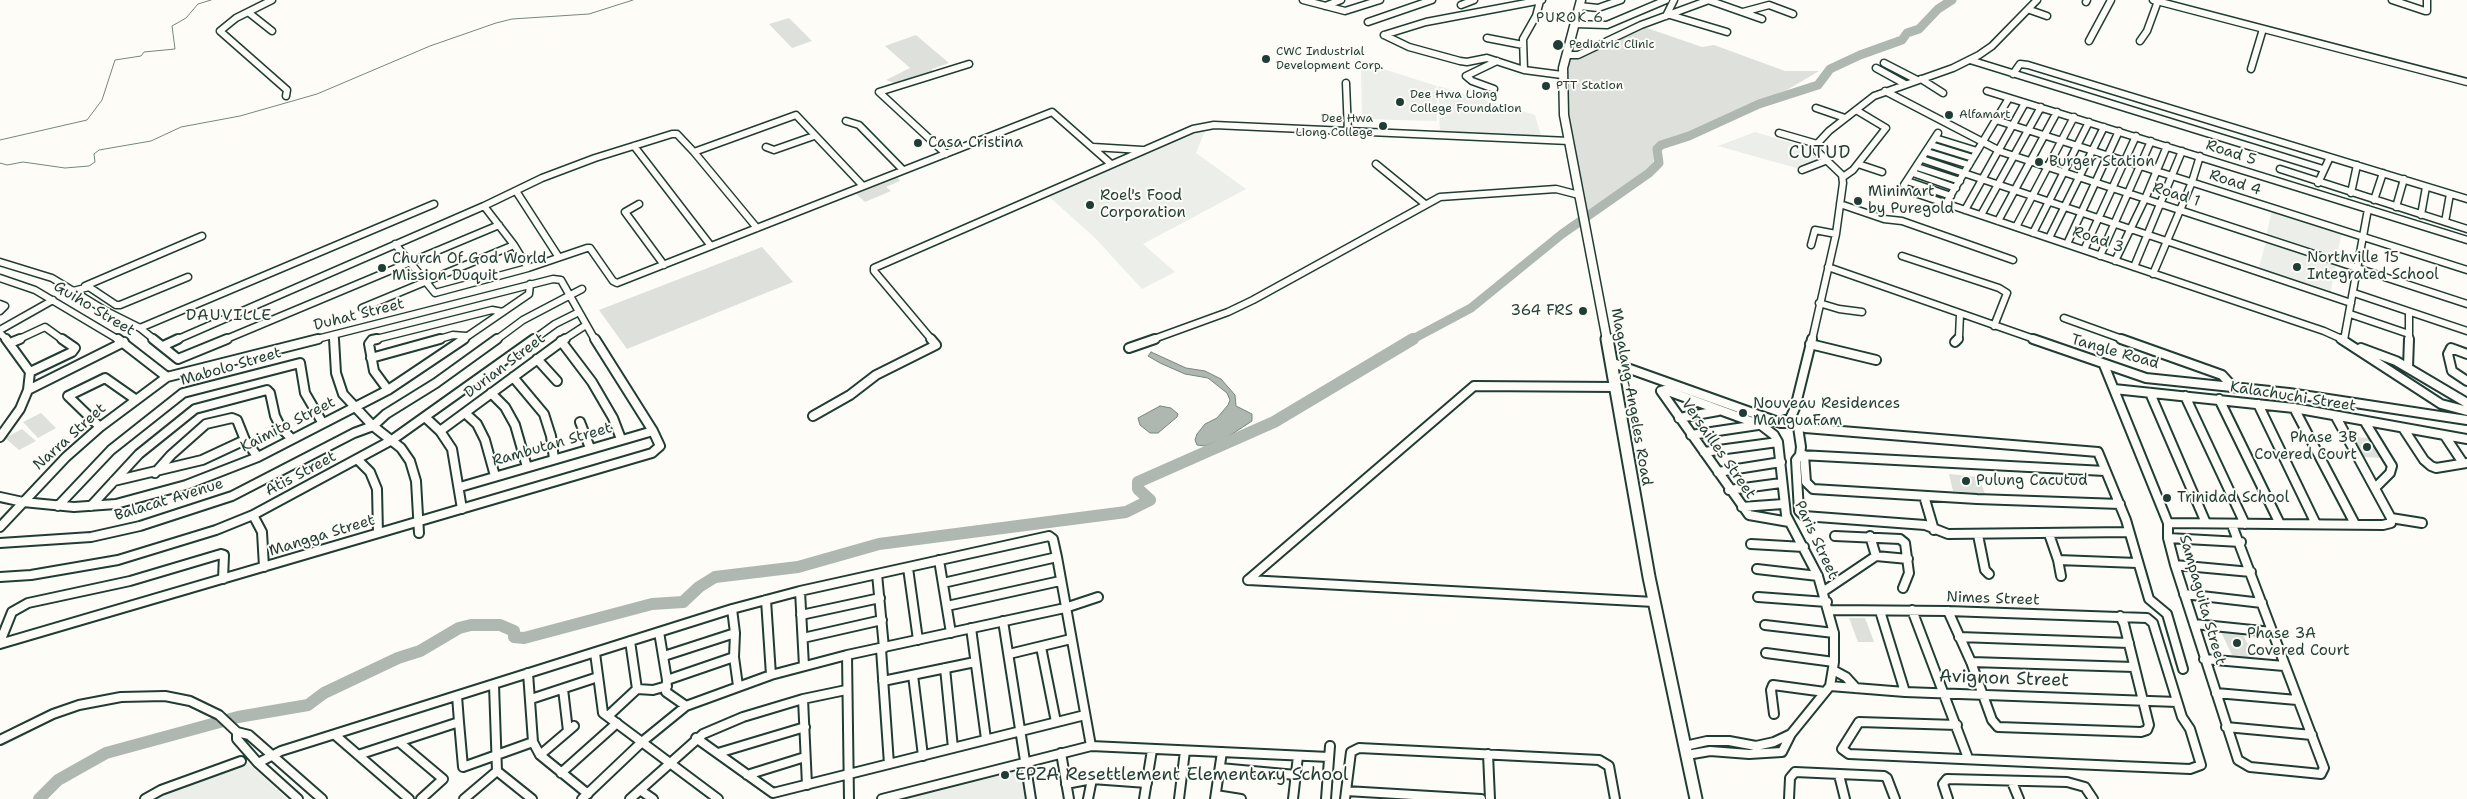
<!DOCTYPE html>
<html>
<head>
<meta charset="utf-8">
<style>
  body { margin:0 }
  canvas { display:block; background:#fdfcf7 }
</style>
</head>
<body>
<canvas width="2467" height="799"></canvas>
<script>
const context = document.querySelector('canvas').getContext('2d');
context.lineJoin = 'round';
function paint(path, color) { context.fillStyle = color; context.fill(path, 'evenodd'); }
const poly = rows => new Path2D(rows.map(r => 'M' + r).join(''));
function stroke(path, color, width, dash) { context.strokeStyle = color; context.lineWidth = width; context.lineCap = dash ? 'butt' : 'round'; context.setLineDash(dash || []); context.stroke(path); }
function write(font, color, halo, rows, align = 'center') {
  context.font = font + ' "Shantell Sans",sans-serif'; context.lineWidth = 4; context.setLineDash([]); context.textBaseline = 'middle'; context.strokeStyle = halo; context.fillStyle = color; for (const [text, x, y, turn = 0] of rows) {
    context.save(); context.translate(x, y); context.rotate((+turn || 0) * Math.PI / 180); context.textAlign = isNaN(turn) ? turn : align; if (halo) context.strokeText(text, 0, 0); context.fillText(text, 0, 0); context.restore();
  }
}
paint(poly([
  [1361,68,1383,69,1437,86,1437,121,1362,119],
  [1438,86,1535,115,1542,139,1440,134],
  [1203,127,1206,128,1196,153,1246,189,1143,244,1175,272,1142,289,1095,238,1045,193],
  [1755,132,1812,149,1824,161,1800,169,1718,146],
  [2272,210,2342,231,2336,260,2266,237],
  [2266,242,2336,263,2330,296,2258,271],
  [246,761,287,799,149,799,157,793],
  [1023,766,1027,799,894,799]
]), '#eceee9');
paint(poly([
  [789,18,812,41,792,48,769,24],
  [1641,26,1702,47,1714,45,1785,71,1819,71,1787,90,1740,109,1691,134,1660,141,1656,144,1653,165,1649,171,1585,212,1565,105,1567,56],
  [916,35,949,63,932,69,932,74,897,84,886,80,910,68,885,46],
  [896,175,900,181,886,187,891,191,865,202,853,191],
  [762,247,793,282,627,349,599,310],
  [41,413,56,428,38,438,23,422],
  [22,429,36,441,19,450,5,438],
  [2351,437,2370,438,2382,458,2364,457],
  [1949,474,1979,477,1985,494,1953,491],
  [1849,618,1865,618,1874,642,1858,642],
  [2219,628,2241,630,2255,659,2233,657]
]), '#dde0db');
const water = poly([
  [1151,352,1186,368,1205,371,1221,379,1235,395,1236,406,1252,414,1252,421,1226,438,1205,446,1197,445,1195,440,1197,434,1205,424,1217,418,1228,405,1230,400,1227,393,1208,378,1185,374,1160,363,1148,356,1151,352],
  [1160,406,1171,408,1178,414,1177,417,1158,433,1150,433,1140,425,1138,418,1160,406]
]);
paint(water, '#aeb8b1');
stroke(water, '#75877f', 1);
stroke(poly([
  [0,140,87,120,102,100,115,60,141,56,144,52,175,49,172,26,186,18,198,4,211,0],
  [0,163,7,165,23,162,65,168,89,166,95,162,94,154,99,150,151,141,181,127,240,116,317,94,430,46,496,23,512,19,589,14,633,0]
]), '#75877f', 1);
stroke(poly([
  [1411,340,1471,308,1562,234,1649,173,1659,163,1657,149,1661,145,1689,136,1759,104,1818,85,1830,69,1860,55,1902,40,1907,33,1919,29,1938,9,1952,0]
]), '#aeb8b1', 9);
stroke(poly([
  [39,799,58,780,106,753,238,717,308,705,324,693,398,658,420,651,459,628,471,625,500,625,514,631,514,637,524,638,652,604,683,602,699,587,715,577,798,567,879,544,1126,512,1150,500,1138,489,1138,482,1274,422,1413,339]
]), '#aeb8b1', 12);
const minorFar1 = poly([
  [272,0,236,18,220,31,287,90,286,96],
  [1303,0,1345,11,1380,0],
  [1708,0,1762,19],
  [2153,0,2467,82],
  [2392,0,2425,11,2427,11,2427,0],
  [2086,2,2087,0],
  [1461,5,1474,0],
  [1325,6,1341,0],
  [1579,6,1598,8,1621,0],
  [2030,10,2047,16],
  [248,12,272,31],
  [1743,12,1769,5,1793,14],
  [1670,15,1727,32],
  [1666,16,1674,0],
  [1368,22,1432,0],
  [1575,24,1607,25,1666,0],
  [1384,35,1409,47,1460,61,1467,62,1487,58,1524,70,1562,75],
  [1384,35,1426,22,1542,0],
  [1487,38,1523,45],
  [2089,41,2111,0],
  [2140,41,2147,31,2158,1],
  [1566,55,1578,55,1641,25,1709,0],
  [1970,60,2323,169],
  [1884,63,1917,80],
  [1876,68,1905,84],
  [2251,69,2263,29],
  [1524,70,1523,39,1536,16,1540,1],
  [2013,74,2020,64,2028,65,2467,199],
  [1921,79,1943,93],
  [1346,83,1348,132],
  [1494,89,1472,81,1466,76,1497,61],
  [1885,91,2002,152,2467,304],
  [1987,91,2467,240],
  [1816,108,1845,118],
  [1996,120,2467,270],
  [846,121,859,125,903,170],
  [1779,133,1817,144],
  [1938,133,1904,185,1906,190,2324,331,2344,340],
  [1935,138,1977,151],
  [1931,145,1973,158],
  [634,146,711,246],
  [766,147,774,150,814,136],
  [1093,147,1142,150],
  [694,152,796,115,863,186],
  [1927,152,1969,165],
  [946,154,879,92,969,64],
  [1922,159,2351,303],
  [1376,164,1425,204],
  [1858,164,1882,172],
  [1917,167,1960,181],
  [2280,169,2467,229],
  [1802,170,1825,161],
  [1913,173,1956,188],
  [1843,177,1853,170,1886,128,1856,110],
  [1907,181,1951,196],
  [2318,183,2330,157],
  [516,191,558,256],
  [2351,193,2357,165],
  [2374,200,2383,173],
  [1946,203,2009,98],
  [639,204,625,212,664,265],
  [1840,204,1884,219,1902,221,2013,260],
  [484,206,514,245,528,268],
  [2396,207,2404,179],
  [1965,210,2025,103],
  [1981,215,2041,107],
  [2421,215,2426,187],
  [1998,221,2057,112],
  [2445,222,2450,194],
  [2016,227,2074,117],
  [2033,233,2089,122],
  [2049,238,2104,127],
  [395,244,435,293,528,268,587,248,590,248,613,281,617,283,1052,112,1111,164],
  [2067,244,2119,131],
  [1811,245,1815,230,1836,234],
  [2084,250,2136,136],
  [1902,256,1999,288,2007,293,1994,326],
  [2100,256,2151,141],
  [2115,261,2145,199,2167,146],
  [0,262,52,278,106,311,140,328,155,340],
  [1828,267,2037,340],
  [2134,267,2182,151],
  [2153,274,2192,182,2200,156],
  [0,278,35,290,119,340],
  [85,286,202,236],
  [73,291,89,287,116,305,120,305,188,277],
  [2354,293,2467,331],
  [1819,303,1839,309,1862,312],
  [0,304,5,306,0,311],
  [362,308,514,245],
  [2350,314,2409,334],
  [2064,318,2125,340],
  [140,328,434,204],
  [0,330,53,300],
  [0,333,7,340],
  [334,336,334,340],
  [17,340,45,327,63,340],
  [176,340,484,206,542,178,595,158,672,134,677,134,694,152,757,228],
  [224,340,499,225],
  [313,340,553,279,561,280,595,340],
  [372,340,492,310,503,312],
  [436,340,453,335,466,336],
  [462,340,529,294,530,284],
  [496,340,523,320,582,289],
  [533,340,555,324,579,312],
  [563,340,586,325],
  [932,340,874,271,874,268,1193,129,1214,125,1569,141],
  [1151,340,1228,312,1253,300,1440,197,1556,189,1579,195],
  [1812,340,1836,234,1843,183,1842,175,1817,151,1817,144,1829,131,1874,96,1953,68,1979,55,1992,46,2037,0],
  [1957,340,1959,337,1960,314],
  [2344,340,2368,209],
  [2409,340,2409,312]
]);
const minor = poly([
  [118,339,167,377],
  [153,339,178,359,227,339],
  [334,339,336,373,343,394,373,426,401,448,410,461,416,481,419,533],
  [377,339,372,340,369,344,374,371,388,390],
  [2033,339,2146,378,2289,393,2467,420],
  [2121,339,2222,375,2233,387],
  [2341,339,2441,404,2467,411],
  [561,341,592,382,613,418,621,439],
  [1955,342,1958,339],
  [10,343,20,339],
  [1810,344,1876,360],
  [163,346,178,339],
  [1129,348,1155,339],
  [2361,348,2396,361,2467,403],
  [2467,354,2451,348,2448,354,2452,371,2467,381],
  [371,358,440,339],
  [537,359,557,381],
  [1613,363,1781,423,1788,423,1795,408,1812,339],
  [2104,365,2168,523,2168,538,2175,565,2238,760,2250,767,2321,774,2324,768,2232,525],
  [2408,368,2409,339],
  [30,372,72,352,75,348,62,339],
  [513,377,544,414,551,436,554,459],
  [2114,389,2294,408,2467,439],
  [28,390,124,342],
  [491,393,505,407,515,425,527,467],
  [2150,393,2206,523],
  [2185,396,2245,524],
  [2219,399,2280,524],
  [2258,404,2316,524],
  [2294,408,2355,524],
  [465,413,477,424,485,440,495,476],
  [813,416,850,395,876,375,936,345,931,339],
  [2336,417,2391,518],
  [426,418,440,431,452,449,462,509],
  [1679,418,1718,411],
  [1785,420,1790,424,1805,428,2098,452,2126,520,2149,599,2167,614,2183,669],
  [580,422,590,448],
  [2365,422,2392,466,2390,473,2375,488],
  [100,427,68,396,105,378,135,399],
  [1798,427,1801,447,1800,455,1796,460,1799,511,1804,516,1925,525,1948,534,2129,532],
  [2403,428,2424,460,2431,466,2436,468,2467,463],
  [440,431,565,339],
  [1691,435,1758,425],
  [2445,436,2463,463],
  [0,437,20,409,28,390,30,372,6,339],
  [1704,452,1778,442],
  [1800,455,2105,471],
  [1804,455,1806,482,1813,489,1977,499,2120,504],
  [358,460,370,472,377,489,378,533],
  [1718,472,1781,462],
  [155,473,171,455,206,424,232,418,237,420,245,440,258,457],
  [114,481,202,460,245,440],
  [460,487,653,431],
  [1729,490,1781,483],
  [1924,496,1934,530],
  [0,497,23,502,74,507,116,504,186,485,258,457,388,390,464,339],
  [58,506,111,450,183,393,300,363,305,393,322,422],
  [91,506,139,454,195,409,267,390,270,393,275,416,281,428,291,438],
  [1742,507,1783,504],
  [253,515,262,532,264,567],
  [2391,518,2422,523],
  [2168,523,2383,525,2391,523,2391,518],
  [0,527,66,457,100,427,167,377,318,339],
  [2049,534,2058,560],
  [1978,535,1985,570,1989,574],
  [1835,536,1900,539,1905,543,1909,573,1903,588],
  [1870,536,1876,556],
  [2168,538,2241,542],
  [0,543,91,537,140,526,232,496,354,433,373,426,386,414,436,383,497,339],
  [1751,544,1804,547],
  [939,560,951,633],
  [2175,565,2251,572],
  [908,568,918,640],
  [1757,569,1818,576],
  [877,574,884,648],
  [2061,576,2058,560,2137,563],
  [0,577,31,575,118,560,216,530,253,515,392,440,534,339],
  [1248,580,1474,386,1615,387],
  [1248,580,1654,602],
  [943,583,1057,557],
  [800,591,804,666],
  [1824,591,1876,556,1908,559],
  [2184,594,2262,603],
  [1758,597,1827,602],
  [766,600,771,675],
  [947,606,1060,581],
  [1830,610,1948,611,2147,618,2153,623,2182,717,2190,729,2201,765,2190,769,2073,764,1849,754,1842,749,1859,722,1957,725],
  [1912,610,1968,758],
  [1880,611,1905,692],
  [1948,611,1971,662,1992,720,1998,727,2141,732,2147,730,2149,725,2124,624,2120,616],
  [801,615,880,598],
  [1003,621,1031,799],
  [2194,624,2272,632],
  [1765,625,1834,633],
  [971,628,986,739],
  [659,632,667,680,666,692,686,706],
  [1959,637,2129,643],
  [803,638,882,620],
  [0,642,12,612,28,603,130,581,221,554,224,555,223,579],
  [0,644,652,453,660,446,653,431,595,339],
  [1041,647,1056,722],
  [881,649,889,764],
  [595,653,603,713,718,799],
  [1766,653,1834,662],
  [1009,654,1071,639],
  [847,655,849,799],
  [664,656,735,633,732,609],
  [734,657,735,633],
  [2204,659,2284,666],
  [1971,662,2134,667],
  [945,668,953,748],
  [1833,670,1846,677,1856,688],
  [528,673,533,742,540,755,588,794],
  [913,675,923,756],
  [667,680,734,657,738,686],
  [883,681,975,662],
  [1830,686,1905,692,2177,702],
  [563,689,568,731],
  [637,689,653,690,667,686],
  [2216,693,2297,700],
  [531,699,598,677],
  [803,699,807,785],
  [1774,714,1771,690,1773,685,1825,692],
  [608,716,637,689,630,641],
  [459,722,463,767,533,742],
  [2226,727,2312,735],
  [237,732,237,739,258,763,298,799],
  [335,735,409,799],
  [696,738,773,793,1085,715],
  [0,740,53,714,79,705,121,697,165,696,190,701,219,715,237,732,249,735,322,799],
  [399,742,443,779,421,799],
  [1685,746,1707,741,1729,741,1756,746,1774,742,1791,734,1830,686,1834,662,1834,633,1818,576,1786,515,1778,442,1774,435,1761,425,1665,390,1661,391,1749,515,1789,522],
  [718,753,805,727],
  [1061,753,1069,799],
  [1488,754,1490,799],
  [358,755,459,722,457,696],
  [540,755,574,726],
  [1687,755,1710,751,1749,754,1782,752,1791,734],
  [258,763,281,751,732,609,800,591,1049,536,1053,539,1057,557,1091,746],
  [1220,768,1296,775],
  [497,771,532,799],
  [561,773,617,723],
  [747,775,805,757],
  [1839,775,1845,799],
  [2012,782,2019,799],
  [1066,784,1092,779,1147,783],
  [640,790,653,799],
  [1346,791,1481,799],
  [1216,795,1241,799],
  [145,799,161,790,241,761],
  [464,799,497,771,494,685],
  [582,799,643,741,686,706,771,675,847,655,1065,608,1098,597],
  [630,799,703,734,743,717,803,699,846,690],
  [882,799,1091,746,1329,757],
  [1088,799,1092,779],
  [1144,799,1152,750],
  [1179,799,1185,751],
  [1215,799,1222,752],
  [1293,799,1298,756],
  [1326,799,1330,746],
  [1345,799,1351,752,1359,748,1599,760,1609,766,1615,799],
  [1789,799,1790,778,1795,772,1884,776,1887,778,1895,799],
  [1948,799,1943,784,1947,779,2067,782,2085,787,2093,799]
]);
const majorFar1 = poly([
  [1581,0,1563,68,1564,115,1607,340]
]);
const major = poly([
  [1607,339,1649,577,1696,799]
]);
stroke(minorFar1, '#1f3d34', 9);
stroke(minor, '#1f3d34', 12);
stroke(majorFar1, '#1f3d34', 11);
stroke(major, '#1f3d34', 15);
stroke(minorFar1, '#fdfcf7', 6);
stroke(minor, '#fdfcf7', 8);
stroke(majorFar1, '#fdfcf7', 8);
stroke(major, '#fdfcf7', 11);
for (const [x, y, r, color] of [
  [1558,45,6,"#1f3d34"],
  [1266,59,5,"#1f3d34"],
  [1546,86,5,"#1f3d34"],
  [1400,102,5,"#1f3d34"],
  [1949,115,5,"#1f3d34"],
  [1383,126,5,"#1f3d34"],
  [918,143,5,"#1f3d34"],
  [2039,162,5,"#1f3d34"],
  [1858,201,5,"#1f3d34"],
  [1090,205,5,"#1f3d34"],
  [2297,267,5,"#1f3d34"],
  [382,268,5,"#1f3d34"],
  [1583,311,5,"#1f3d34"],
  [1743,413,5,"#1f3d34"],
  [2367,447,5,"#1f3d34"],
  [1966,481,5,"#1f3d34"],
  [2167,498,5,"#1f3d34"],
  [2237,643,5,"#1f3d34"],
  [1005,775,5,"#1f3d34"]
]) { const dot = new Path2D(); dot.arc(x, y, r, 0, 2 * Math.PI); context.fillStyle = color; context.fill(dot); stroke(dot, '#fdfcf7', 2); }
write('12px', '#1f3d34', '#fdfcf7', [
  ["Pediatric Clinic",1569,45],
  ["CWC Industrial",1276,52],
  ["Development Corp.",1276,66],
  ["PTT Station",1556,86],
  ["Dee Hwa Liong",1410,95],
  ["College Foundation",1410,109],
  ["Alfamart",1959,115],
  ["Dee Hwa",1373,119,"right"],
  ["Liong College",1373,133,"right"]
], 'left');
context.letterSpacing = '1px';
write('14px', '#1f3d34', '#fdfcf7', [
  ["PUROK 6",1570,18]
]);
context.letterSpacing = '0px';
write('15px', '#1f3d34', '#fdfcf7', [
  ["Casa Cristina",928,143],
  ["Burger Station",2049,162],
  ["Minimart",1868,192],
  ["by Puregold",1868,209],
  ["Roel's Food",1100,196],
  ["Corporation",1100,213],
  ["Northville 15",2307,258],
  ["Integrated School",2307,275],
  ["Church Of God World",392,259],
  ["Mission Duquit",392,276],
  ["364 FRS",1573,311,"right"],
  ["Nouveau Residences",1753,404],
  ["ManguaFam",1753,421],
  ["Phase 3B",2357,438,"right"],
  ["Covered Court",2357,455,"right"],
  ["Pulung Cacutud",1976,481],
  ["Trinidad School",2177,498],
  ["Phase 3A",2247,634],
  ["Covered Court",2247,651]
], 'left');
write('15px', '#1f3d34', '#fdfcf7', [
  ["Road 5",2231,153,18],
  ["Road 4",2235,183,18],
  ["Road 1",2176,195,18],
  ["Road 3",2098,240,19],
  ["Guiho Street",94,309,31],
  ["Duhat Street",359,315,-14],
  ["Tangle Road",2115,352,16],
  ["Durian Street",505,366,-37],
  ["Mabolo Street",231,367,-16],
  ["Magalang-Angeles Road",1631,397,80],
  ["Kalachuchi Street",2293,397,9],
  ["Kaimito Street",288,425,-27],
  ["Narra Street",70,437,-42],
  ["Rambutan Street",552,445,-16],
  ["Versailles Street",1718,449,55],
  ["Atis Street",301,474,-28],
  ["Balacat Avenue",169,500,-17],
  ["Mangga Street",322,536,-17],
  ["Paris Street",1816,540,65],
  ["Nimes Street",1993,599,2],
  ["Sampaguita Street",2202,600,74]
]);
context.letterSpacing = '1px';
write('16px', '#1f3d34', '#fdfcf7', [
  ["DAUVILLE",229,316]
]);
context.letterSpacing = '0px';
context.letterSpacing = '1px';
write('18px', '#1f3d34', '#fdfcf7', [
  ["CUTUD",1820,153]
]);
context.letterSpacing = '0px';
write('18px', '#1f3d34', '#fdfcf7', [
  ["Avignon Street",2004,679,2]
]);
write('18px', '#1f3d34', '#fdfcf7', [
  ["EPZA Resettlement Elementary School",1015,775]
], 'left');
</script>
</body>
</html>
